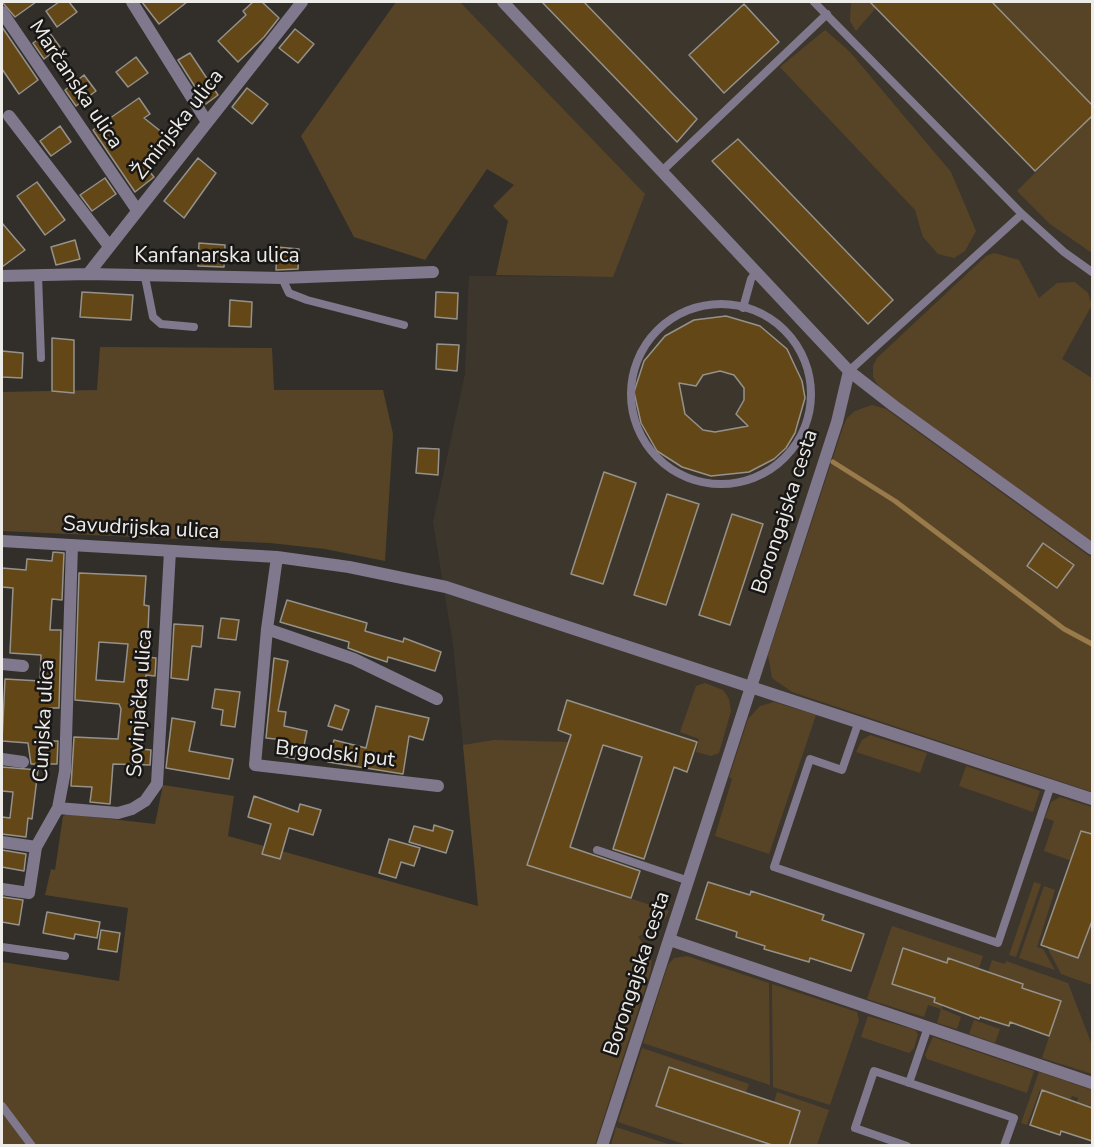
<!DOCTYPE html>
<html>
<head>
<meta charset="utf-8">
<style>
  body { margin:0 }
  #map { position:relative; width:1094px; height:1147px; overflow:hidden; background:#322f2a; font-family:"Nunito Sans",sans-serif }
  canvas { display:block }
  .frame { position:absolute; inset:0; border:3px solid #eeece9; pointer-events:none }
</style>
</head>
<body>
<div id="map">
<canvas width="1094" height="1147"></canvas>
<div class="frame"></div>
</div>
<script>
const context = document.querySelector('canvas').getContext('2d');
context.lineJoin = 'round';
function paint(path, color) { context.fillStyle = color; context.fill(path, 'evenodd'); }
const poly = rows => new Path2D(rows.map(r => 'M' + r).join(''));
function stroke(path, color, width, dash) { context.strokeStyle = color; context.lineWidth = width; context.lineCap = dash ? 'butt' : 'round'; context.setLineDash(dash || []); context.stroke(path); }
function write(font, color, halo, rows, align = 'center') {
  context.font = font + ' "Nunito Sans",sans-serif'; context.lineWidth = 5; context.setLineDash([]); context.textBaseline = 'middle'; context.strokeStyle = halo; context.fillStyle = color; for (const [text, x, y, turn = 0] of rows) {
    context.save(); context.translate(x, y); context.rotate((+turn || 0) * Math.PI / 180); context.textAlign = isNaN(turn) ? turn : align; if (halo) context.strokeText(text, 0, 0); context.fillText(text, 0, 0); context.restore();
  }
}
paint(poly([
  [460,2,1092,2,1092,1145,498,1145,479,906,453,645,433,522,465,374,469,276,612,277,644,194]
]), '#3d362c');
paint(poly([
  [396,2,460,2,645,194,613,277,496,275,508,221,493,206,514,185,487,169,425,260,354,237,301,136],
  [851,2,881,2,856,31,850,21],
  [992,2,1092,2,1092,105],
  [825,30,850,52,951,172,976,231,965,251,954,258,938,254,923,237,915,210,780,67],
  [1092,116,1092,253,1050,224,1017,191],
  [994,253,1019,260,1039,298,1057,283,1075,282,1088,293,1092,305,1062,359,1092,378,1092,542,881,390,873,377,873,366,877,358,986,256],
  [100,347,272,348,274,390,383,390,393,434,385,561,325,549,270,543,2,531,2,392,97,390],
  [872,405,886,409,1092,558,1092,792,792,692,772,678,768,655,843,427,847,418,855,411],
  [705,683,723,690,729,699,731,711,719,753,711,756,696,752,699,739,680,732,696,686],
  [774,702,816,715,769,854,715,836,732,779,729,777,748,719,760,706],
  [870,735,927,753,920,773,856,752,862,740],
  [494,740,569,742,528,865,669,911,665,919,638,937,652,954,651,970,595,1145,2,1145,2,962,119,981,128,908,45,895,51,869,55,870,63,816,67,814,155,824,163,785,234,796,228,836,478,906,463,745],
  [966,766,1040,791,1033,812,959,786],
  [1060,797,1092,807,1092,834,1081,831,1073,858,1069,860,1044,851,1054,821,1045,818,1051,802],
  [1034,882,1041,884,1016,957,1009,955],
  [1044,886,1055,890,1037,947,1043,949,1055,970,1019,958],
  [1092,921,1092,985,1061,974,1047,947,1078,958],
  [892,926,983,956,979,968,949,959,947,963,903,948,892,984,935,998,934,1002,942,1005,942,1009,961,1017,957,1029,937,1023,941,1009,928,1005,924,1017,867,999],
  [687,956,769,983,770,1085,643,1043,668,965,674,958],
  [992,960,1005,964,1006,961,1068,983,1092,1045,1092,1074,1042,1058,1061,1001,1022,988,1023,983,988,972],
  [772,984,857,1012,859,1020,830,1105,773,1087],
  [868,1016,915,1030,918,1034,914,1048,909,1053,861,1037],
  [974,1020,1000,1029,995,1043,969,1034],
  [933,1037,1034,1071,1027,1093,927,1059,925,1055],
  [642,1048,749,1084,746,1093,669,1067,775,1145,687,1145,618,1122],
  [1039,1072,1092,1090,1092,1108,1077,1102,1078,1098,1072,1096,1070,1100,1040,1090,1027,1125,1021,1123],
  [777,1092,829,1110,817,1145,789,1145,800,1111,774,1102],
  [616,1127,671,1145,611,1145]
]), '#574427');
stroke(poly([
  [833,462,895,501,1064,629,1092,644]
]), '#997a4b', 5);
const building = poly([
  [2,2,36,2,15,17,2,2],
  [59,2,69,2,77,12,57,27,46,11,59,2],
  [142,2,187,2,159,24,142,2],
  [253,2,262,2,279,18,264,37,238,62,218,41,246,15,243,11,253,2],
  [542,2,584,2,697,119,677,142,542,2],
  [870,2,992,2,1092,105,1092,116,1035,171,870,2],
  [744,4,779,42,724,93,689,55,744,4],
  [2,27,38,80,19,94,2,69,2,27],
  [295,29,314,44,298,63,279,48,295,29],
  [49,32,60,47,44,59,33,43,49,32],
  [190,53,218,95,206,104,178,60,190,53],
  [136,57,148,73,128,87,116,72,136,57],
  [84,75,96,91,76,106,65,90,84,75],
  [247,88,268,104,252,124,232,107,247,88],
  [139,98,150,114,144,118,173,141,149,171,154,177,135,192,93,130,139,98],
  [60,126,71,142,51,156,40,141,60,126],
  [738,139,893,300,868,324,712,161,738,139],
  [198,158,216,173,184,218,164,201,198,158],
  [105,178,116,194,92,211,80,195,105,178],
  [37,182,65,220,45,235,17,196,37,182],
  [2,223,25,250,2,267,2,223],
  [75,240,80,259,56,265,51,247,75,240],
  [199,243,225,245,224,267,198,266,199,243],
  [277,247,299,249,298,269,276,270,277,247],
  [82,292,133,295,131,320,80,317,82,292],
  [436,292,458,293,457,319,435,317,436,292],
  [230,300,252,302,251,327,229,326,230,300],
  [726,316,760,326,787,349,802,381,805,398,795,433,786,448,774,459,749,472,711,476,682,467,657,451,641,423,634,392,644,361,665,336,694,320,726,316],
  [720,371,734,375,744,388,744,400,736,414,748,426,715,432,703,430,685,414,679,383,696,386,703,375,720,371],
  [52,338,74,340,74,393,52,391,52,338],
  [437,344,459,345,457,371,436,369,437,344],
  [2,351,23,353,22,378,2,377,2,351],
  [418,448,439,449,438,475,416,473,418,448],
  [604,472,636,483,603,584,571,574,604,472],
  [667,494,699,504,666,605,634,595,667,494],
  [732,514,763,524,730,625,699,615,732,514],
  [1043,543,1074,565,1057,588,1027,566,1043,543],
  [53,552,64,553,62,600,52,599,50,630,61,630,59,708,49,708,49,741,58,741,57,764,31,764,28,743,2,741,5,679,40,681,41,655,10,653,13,588,2,587,2,568,26,570,27,559,52,561,53,552],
  [79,573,146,576,144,605,149,606,147,657,156,658,155,676,146,675,141,749,151,750,150,765,113,764,110,804,90,802,92,787,71,786,74,737,118,739,121,709,119,704,75,700,79,573],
  [99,642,128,644,124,682,96,680,99,642],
  [287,600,367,623,365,631,403,642,404,638,441,652,435,671,388,657,387,662,369,656,348,648,349,642,280,622,287,600],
  [221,618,239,620,236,640,218,638,221,618],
  [174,624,203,626,201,647,192,646,188,680,171,678,174,624],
  [274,658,288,661,278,711,286,712,284,726,307,731,301,760,281,756,284,740,266,738,274,658],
  [215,689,240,692,235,727,221,725,223,710,212,708,215,689],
  [567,700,697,742,687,772,674,767,644,859,613,849,642,757,603,745,570,847,640,871,631,898,527,865,571,735,558,730,567,700],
  [335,705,349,710,342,730,328,726,335,705],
  [376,706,429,718,423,740,409,736,403,774,328,762,334,740,366,748,376,706],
  [172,718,195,722,189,751,233,759,229,779,166,768,172,718],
  [2,767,38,770,32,819,28,818,26,837,2,834,2,817,10,818,13,792,2,791,2,767],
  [254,796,298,812,300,804,321,810,313,835,289,828,280,859,262,854,271,824,248,817,254,796],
  [434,825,453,831,446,853,409,842,414,826,433,831,434,825],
  [1081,831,1092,834,1092,921,1078,958,1041,945,1081,831],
  [389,839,420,848,414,866,401,862,396,878,379,873,389,839],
  [2,850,26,854,24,871,2,867,2,850],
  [708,882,750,895,751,891,824,915,822,920,864,934,851,971,810,958,809,962,764,949,765,946,736,937,737,932,696,919,708,882],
  [2,897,23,900,19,925,2,922,2,897],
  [47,912,100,922,97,938,75,934,74,939,43,933,47,912],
  [101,930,120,933,117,952,98,949,101,930],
  [903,948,947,963,948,958,988,972,1023,984,1022,988,1061,1001,1049,1036,1010,1022,1009,1026,980,1017,979,1019,934,1002,935,998,892,984,903,948],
  [669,1067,800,1111,789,1146,775,1146,656,1106,669,1067],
  [1042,1090,1092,1108,1092,1141,1061,1131,1060,1135,1030,1125,1042,1090]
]);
paint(building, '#644716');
stroke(building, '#95928c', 1.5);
stroke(poly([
  [814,2,1022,214],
  [661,172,827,14],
  [38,275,41,358],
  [145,277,153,317,161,324,194,327],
  [282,278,289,293,307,300,404,325],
  '631 394a90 90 0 1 1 180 0a90 90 0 1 1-180 0Z',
  [743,308,751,279,756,272],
  [849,371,1022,214,1064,252,1092,272],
  [859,721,842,770,810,759,774,867,998,943,1051,785],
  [597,850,689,881],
  [2,947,65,956],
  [909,1083,928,1027],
  [2,1106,32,1146],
  [907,1146,855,1128,874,1071,1014,1118,1004,1146]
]), '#80788d', 8);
stroke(poly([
  [132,2,207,122],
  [503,2,849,371,894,406,1092,549],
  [2,12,137,210],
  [9,116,109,246],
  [88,274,302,2],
  [2,276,88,274,282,278,433,272],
  [2,541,277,557,349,567,446,587,1092,799],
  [277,557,267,629,354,659,437,699],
  [267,629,255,765,438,786],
  [2,664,23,666],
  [2,759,23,762],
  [58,808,118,813,132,809,145,801,157,784,170,551],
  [2,842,36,847],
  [2,889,29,893,36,847,58,808,65,771,72,545],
  [670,940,1092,1083],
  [602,1146,837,422,849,371]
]), '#80788d', 12);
write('21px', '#eeece9', '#181715', [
  ["Marčanska ulica",75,85,56],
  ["Žminjska ulica",179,125,-52],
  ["Kanfanarska ulica",217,257],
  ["Borongajska cesta",786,512,-72],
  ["Savudrijska ulica",141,529,3],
  ["Sovinjačka ulica",141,703,-86],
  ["Cunjska ulica",45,721,-87],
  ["Brgodski put",335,755,6],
  ["Borongajska cesta",638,974,-72]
]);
</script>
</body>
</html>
